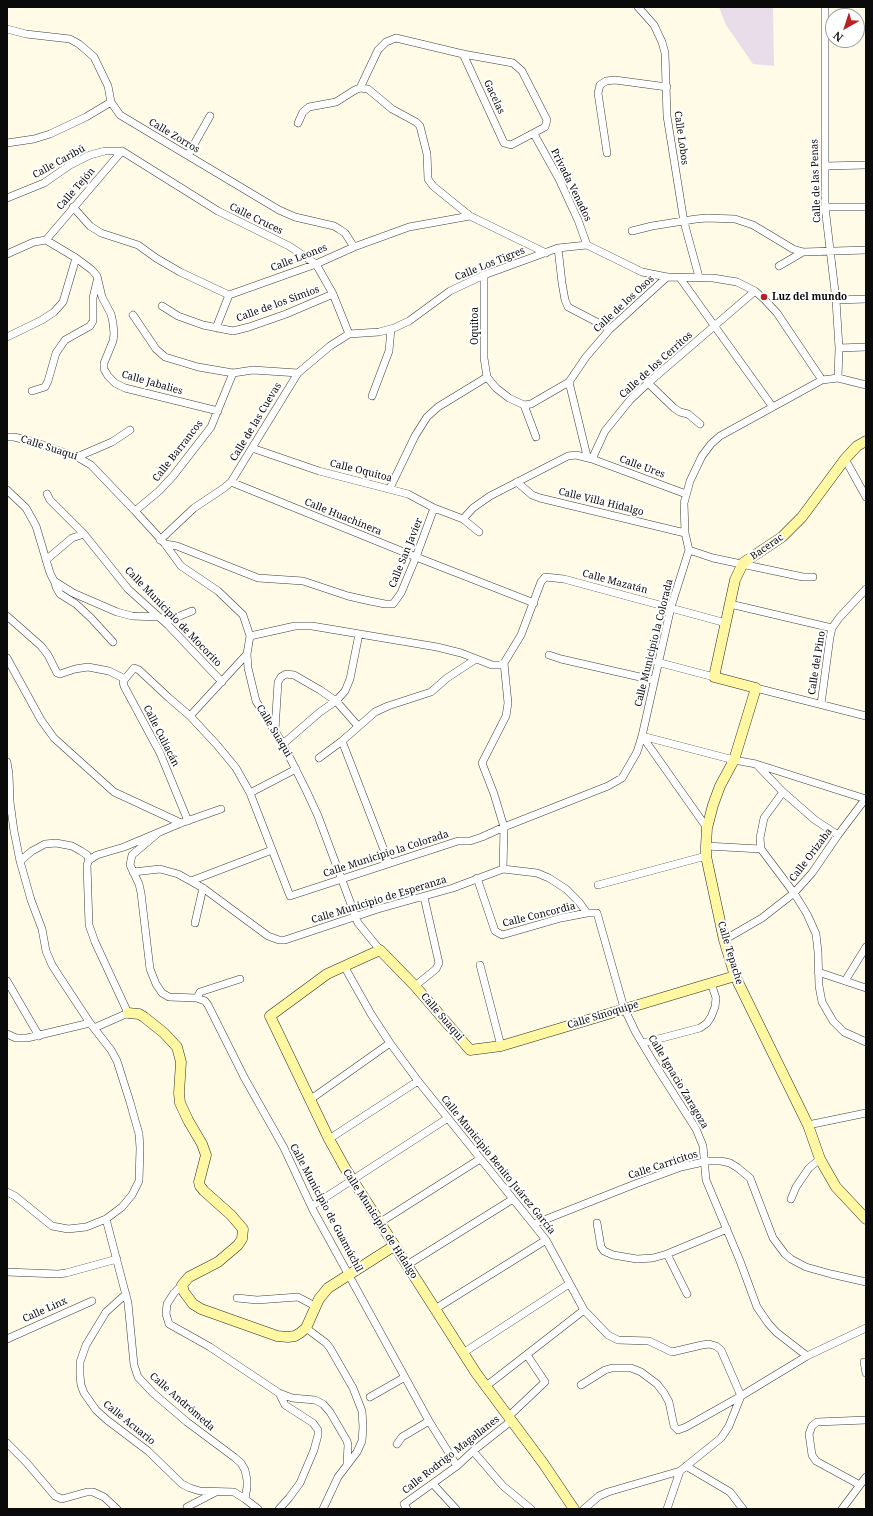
<!DOCTYPE html>
<html>
<head>
<meta charset="utf-8">
<style>
  body { margin:0 }
  #map { position:relative; width:873px; height:1516px; overflow:hidden; background:#fffbe7; font-family:"Noto Serif",serif }
  canvas { display:block }
  .frame { position:absolute; inset:0; border:8px solid #0a0a0a; pointer-events:none }
  .north { position:absolute; left:825px; top:8px; width:40px; height:40px; box-sizing:border-box; background:#fff; border:1px solid #9d9d9d; border-radius:50%; rotate:219deg; font-size:11px; font-weight:700; line-height:16px; text-align:center; color:#0a0a0a }
  .north::after { content:''; display:block; margin:auto; width:14px; height:18px; background:#bb2024; clip-path:polygon(50% 0,100% 100%,50% 72%,0 100%) }
</style>
</head>
<body>
<div id="map">
<canvas width="873" height="1516"></canvas>
<div class="frame"></div>
<div class="north">N</div>
</div>
<script>
const context = document.querySelector('canvas').getContext('2d');
context.lineJoin = 'round';
function paint(path, color) { context.fillStyle = color; context.fill(path, 'evenodd'); }
const poly = rows => new Path2D(rows.map(r => 'M' + r).join(''));
function stroke(path, color, width, dash) { context.strokeStyle = color; context.lineWidth = width; context.lineCap = dash ? 'butt' : 'round'; context.setLineDash(dash || []); context.stroke(path); }
function write(font, color, halo, rows, align = 'center') {
  context.font = font + ' "Noto Serif",serif'; context.lineWidth = 4; context.setLineDash([]); context.textBaseline = 'middle'; context.strokeStyle = halo; context.fillStyle = color; for (const [text, x, y, turn = 0] of rows) {
    context.save(); context.translate(x, y); context.rotate((+turn || 0) * Math.PI / 180); context.textAlign = isNaN(turn) ? turn : align; if (halo) context.strokeText(text, 0, 0); context.fillText(text, 0, 0); context.restore();
  }
}
paint(poly([
  [719,7,773,7,774,66,753,64,726,25]
]), '#e9ddea');
const street = poly([
  [638,7,654,25,662,42,665,53,667,116,684,222,699,277],
  [825,7,825,207,836,300,839,348,838,378],
  [7,29,26,34,70,39,79,44,94,57,108,86,111,102,120,115,279,210,295,217,334,226,339,229,345,233,354,247],
  [360,88,378,50,386,42,396,38,463,54,513,63,522,71,547,120,545,127,511,145,504,143,463,54],
  [298,123,303,112,309,107,336,102,355,90,360,88,368,89,392,109,416,122,420,126,427,154,428,179,433,186,470,216],
  [534,134,559,179,578,220,587,245],
  [7,143,34,139,50,134,86,117,111,102],
  [607,153,598,93,600,85,606,81,615,80,667,87],
  [188,155,210,116],
  [825,166,866,165],
  [7,198,44,183,70,165,90,155,105,151,122,151,218,211,289,246,316,264,333,294,349,334],
  [73,207,90,226,101,233,138,245,156,258,180,272,229,295,316,264,354,247,409,227,470,216,546,253],
  [825,207,866,207],
  [632,231,652,226,696,219,707,218,735,219,753,225,793,249,803,252,866,250],
  [46,240,76,258,92,270,97,276,102,297,111,314,113,323,114,334,113,341,104,363,104,369,108,376,115,383,125,388,218,411],
  [46,240,122,151],
  [558,248,562,283,565,300,568,307,610,329],
  [7,254,34,242,46,240],
  [779,266,803,252],
  [484,275,484,358,487,377],
  [680,278,772,406],
  [836,300,866,299],
  [162,306,178,316,203,325,233,331,249,327,286,314,333,294],
  [133,315,156,349,165,357,198,367,233,373,253,370,298,373,330,346,349,334,379,332,394,328,409,321,450,291,484,275,558,248,587,245,642,272,667,277,713,278,737,282,755,291,765,300,777,313,822,380],
  [216,328,229,295],
  [7,337,42,320,54,312,63,302,76,258],
  [839,348,866,347],
  [487,377,496,388,509,398,524,405,536,437],
  [569,382,587,456],
  [648,383,674,408,680,412,688,414,700,424],
  [32,391,45,387,48,381,56,353,65,340,90,326,93,321,93,298,97,281],
  [372,396,389,351,391,329],
  [524,405,531,404,569,382,586,357,610,329,667,277],
  [7,437,14,437,34,442,77,457,91,465,135,511,165,544,181,566,218,591,243,615,250,636,247,654,248,668,256,701,283,744,306,790,318,816,358,923,380,950],
  [252,448,319,471,408,494,434,508,463,519,473,508,490,496,568,456,576,455,592,459,605,431,630,400,648,383,755,291],
  [77,457,112,442,130,430],
  [592,459,686,494],
  [845,459,866,497],
  [231,482,298,373],
  [517,482,532,495,540,498,685,533],
  [390,488,415,436,427,417,438,407,487,377],
  [7,490,26,508,36,526,50,573,54,581,73,593,117,612,132,616,159,617],
  [47,494,50,500,84,534,128,589,168,625,222,682],
  [135,511,159,491,173,476,211,427,233,373],
  [463,519,479,532],
  [160,540,194,508,224,488,231,482,416,557,534,603],
  [165,544,177,546,258,578,303,581,348,596,370,601,385,604,393,604,401,593,416,557,434,508],
  [689,550,713,558,803,577,813,577],
  [46,560,72,538,84,534],
  [55,583,56,587,60,594,76,604,91,618,113,642],
  [730,604,832,628],
  [7,616,41,646,48,655,57,673,60,674,75,669,88,667,109,671,125,679],
  [165,622,192,611],
  [250,636,295,626,312,626,437,647,461,653,492,665,500,665,504,663],
  [549,655,561,659,653,680],
  [7,658,41,720,54,738,114,792,181,823],
  [657,662,714,677],
  [756,688,866,716],
  [821,704,830,637,832,628,839,618,866,589],
  [190,716,247,654],
  [275,730,278,682,281,677,286,674,294,675,320,690,336,701,358,726],
  [642,736,734,760,756,764,866,799],
  [642,736,707,828],
  [342,741,389,863],
  [283,744,320,712,336,701,345,691,350,679,359,634],
  [319,758,342,741,375,712,388,706,431,692,447,678,476,659],
  [7,762,9,774,10,802,14,831,20,861,31,900,42,929,46,951,52,965,61,979,90,1023,111,1050,117,1061,130,1102,139,1134,140,1148,139,1181,132,1195,122,1207,106,1219,86,1227,68,1229,52,1226,15,1196,7,1192],
  [757,765,783,792,815,820,838,835],
  [783,792,764,818,760,838,761,849,794,893,807,914,816,934,818,952,819,986,822,1002,833,1021,844,1032,866,1042],
  [250,793,296,769],
  [188,821,160,753,124,686,123,682,125,679,134,668,139,670,169,698,190,716,217,745,236,768,250,793,290,896,458,841,470,841,482,837,504,827,608,786,622,778,637,752,642,736,671,607,689,550,685,533,684,503,690,481,702,456,711,444,720,436,822,380,838,378,866,385],
  [158,833,132,855,130,865,139,884,141,893,150,969,156,984,162,993,169,997,197,998,205,1001,208,1005,244,1077,284,1148,313,1210,429,1421,457,1466],
  [706,846,761,849],
  [20,861,32,851,45,844,56,843,72,846,81,851,87,855,89,860],
  [503,869,504,827,494,794,482,763,506,716,508,703,504,663,521,635,541,582,545,577,564,579,726,623],
  [133,872,160,869,178,874,203,888,268,936,279,940,285,940,378,909,453,888,503,869,537,873,549,878,566,889,579,902,587,913],
  [477,878,495,931,502,935,561,918,587,913,597,913,624,1008,636,1033,654,1063,696,1129,703,1146,706,1180,740,1261,757,1307,768,1323,776,1332,807,1356],
  [191,881,272,850],
  [598,885,706,856],
  [195,923,203,888],
  [724,940,762,918,794,893,812,873,838,835,866,798],
  [480,965,501,1046],
  [344,966,371,1014,390,1043,418,1081,546,1240,584,1310,608,1335,618,1340,649,1341,672,1352,702,1345,709,1344,716,1346,721,1350,741,1396,686,1427,678,1430,674,1426,669,1402,664,1393,657,1384,641,1372,631,1368,612,1368,605,1370,581,1385],
  [818,972,866,988],
  [7,981,39,1036],
  [845,981,866,947],
  [415,986,436,969,439,963,424,897],
  [197,998,200,992,240,979],
  [94,1028,128,1013,95,942,89,925,87,865,89,860,97,855,124,847,181,823,221,809],
  [7,1034,16,1038,27,1038,90,1023],
  [643,1043,700,1028,707,1023,711,1017,715,1007,716,998,711,983],
  [311,1099,390,1043],
  [808,1125,866,1113],
  [329,1139,418,1081],
  [791,1199,796,1187,809,1168,820,1159],
  [312,1206,448,1118],
  [106,1219,128,1303,134,1365,138,1377,153,1393,187,1422,234,1457,241,1463,245,1470,247,1480,247,1487,245,1499,258,1509],
  [379,1223,480,1159],
  [597,1223,601,1247,604,1251,613,1255,637,1259,653,1258,667,1254,727,1229],
  [534,1224,635,1184,681,1167,708,1161,721,1161,730,1163,738,1168,750,1178,773,1238,785,1254,791,1259,806,1267,831,1274,866,1282],
  [667,1254,687,1294],
  [407,1265,513,1199],
  [7,1272,58,1274,66,1273,117,1259],
  [182,1285,174,1293,167,1304,166,1314,169,1324,210,1347,279,1393,292,1398,315,1400,323,1404,330,1412,347,1441,348,1445,347,1463],
  [126,1294,106,1312,86,1345,80,1362,80,1376,81,1385,84,1393,96,1410,107,1420,148,1451,182,1484,190,1488,200,1491,234,1492,245,1499],
  [237,1298,257,1300,298,1297,315,1306],
  [435,1309,546,1240],
  [306,1328,326,1343,330,1348,353,1388,362,1411,363,1427,362,1441,357,1452,338,1477,323,1509],
  [7,1339,92,1301],
  [463,1353,569,1284],
  [864,1362,866,1373],
  [485,1387,584,1310],
  [279,1393,285,1405,313,1423,318,1430,318,1435,314,1450,300,1483,289,1498,279,1509],
  [370,1397,405,1377],
  [508,1417,545,1382,527,1355],
  [7,1443,26,1462,55,1496,62,1499,87,1492,93,1492,104,1497,117,1509],
  [397,1444,402,1437,429,1421],
  [473,1451,503,1486,531,1509],
  [686,1466,730,1492,743,1509],
  [433,1484,456,1509],
  [860,1485,816,1461,812,1455,809,1434,812,1426,817,1422,866,1420],
  [187,1507,216,1492],
  [407,1509,404,1504,457,1466,473,1451,511,1421],
  [584,1509,599,1496,608,1492,680,1471,721,1438,729,1426,741,1396,807,1356,866,1328],
  [667,1509,680,1471],
  [842,1509,866,1477]
]);
const secondary = poly([
  [866,441,857,446,845,459,802,517,782,537,743,563,735,580,714,677,756,688,734,760,720,786,713,805,707,828,706,846,706,856,724,940,735,976,808,1125,820,1159,825,1168,836,1187,866,1219],
  [128,1013,139,1014,144,1017,164,1033,177,1047,181,1062,179,1093,180,1103,188,1120,202,1144,206,1155,199,1182,200,1186,204,1191,231,1215,243,1229,242,1239,238,1245,218,1262,189,1277,182,1285,184,1292,193,1304,201,1309,277,1336,288,1337,295,1336,300,1333,306,1328,319,1299,328,1288,394,1246],
  [574,1509,543,1463,476,1373,345,1168,329,1139,270,1016,327,974,380,950,415,986,470,1050,501,1046,735,976]
]);
stroke(street, '#3d3d3d', 8);
stroke(secondary, '#2c2c2c', 11);
stroke(street, '#fff', 7);
stroke(secondary, '#fff7a2', 10);
for (const [x, y, r, color] of [
  [764,297,4,"#bb2024"]
]) { const dot = new Path2D(); dot.arc(x, y, r, 0, 2 * Math.PI); context.fillStyle = color; context.fill(dot); stroke(dot, '#fff', 1.5); }
write('10px', '#0a0a0a', '#fff', [
  ["Gacelas",494,97,65],
  ["Calle Zorros",174,136,31],
  ["Calle Lobos",681,138,82],
  ["Calle Caribú",59,162,-29],
  ["Calle de las Penas",816,181,-92],
  ["Privada Venados",571,185,64],
  ["Calle Tejón",76,189,-49],
  ["Calle Cruces",256,219,26],
  ["Calle Leones",299,258,-21],
  ["Calle Los Tigres",490,264,-22],
  ["Calle de los Simios",278,304,-20],
  ["Calle de los Osos",624,304,-43],
  ["Oquitoa",475,326,-90],
  ["Calle de los Cerritos",656,365,-42],
  ["Calle Jabalies",152,383,16],
  ["Calle de las Cuevas",256,422,-59],
  ["Calle Suaqui",49,448,18],
  ["Calle Barrancos",178,451,-52],
  ["Calle Ures",642,467,20],
  ["Calle Oquitoa",361,471,14],
  ["Calle Villa Hidalgo",601,502,14],
  ["Calle Huachinera",343,517,22],
  ["Bacerac",767,547,-35],
  ["Calle San Javier",406,553,-68],
  ["Calle Mazatán",615,582,15],
  ["Calle Municipio de Mocorito",173,617,46],
  ["Calle Municipio la Colorada",654,643,-76],
  ["Calle del Pino",817,663,-81],
  ["Calle Suaqui",274,731,59],
  ["Calle Culiacán",161,736,63],
  ["Calle Municipio la Colorada",386,854,-18],
  ["Calle Orizaba",811,855,-53],
  ["Calle Municipio de Esperanza",379,900,-17],
  ["Calle Concordia",539,915,-14],
  ["Calle Tepache",730,953,73],
  ["Calle Sinoquipe",603,1015,-17],
  ["Calle Suaqui",442,1017,49],
  ["Calle Ignacio Zaragoza",678,1082,59],
  ["Calle Municipio Benito Juárez García",498,1165,51],
  ["Calle Carricitos",663,1165,-18],
  ["Calle Municipio de Guamúchil",326,1208,62],
  ["Calle Municipio de Hidalgo",380,1224,57],
  ["Calle Linx",45,1310,-24],
  ["Calle Andrómeda",182,1402,41],
  ["Calle Acuario",129,1423,39],
  ["Calle Rodrigo Magallanes",451,1455,-38]
]);
write('bold 10px', '#0a0a0a', '#fff', [
  ["Luz del mundo",772,297]
], 'left');
</script>
</body>
</html>
